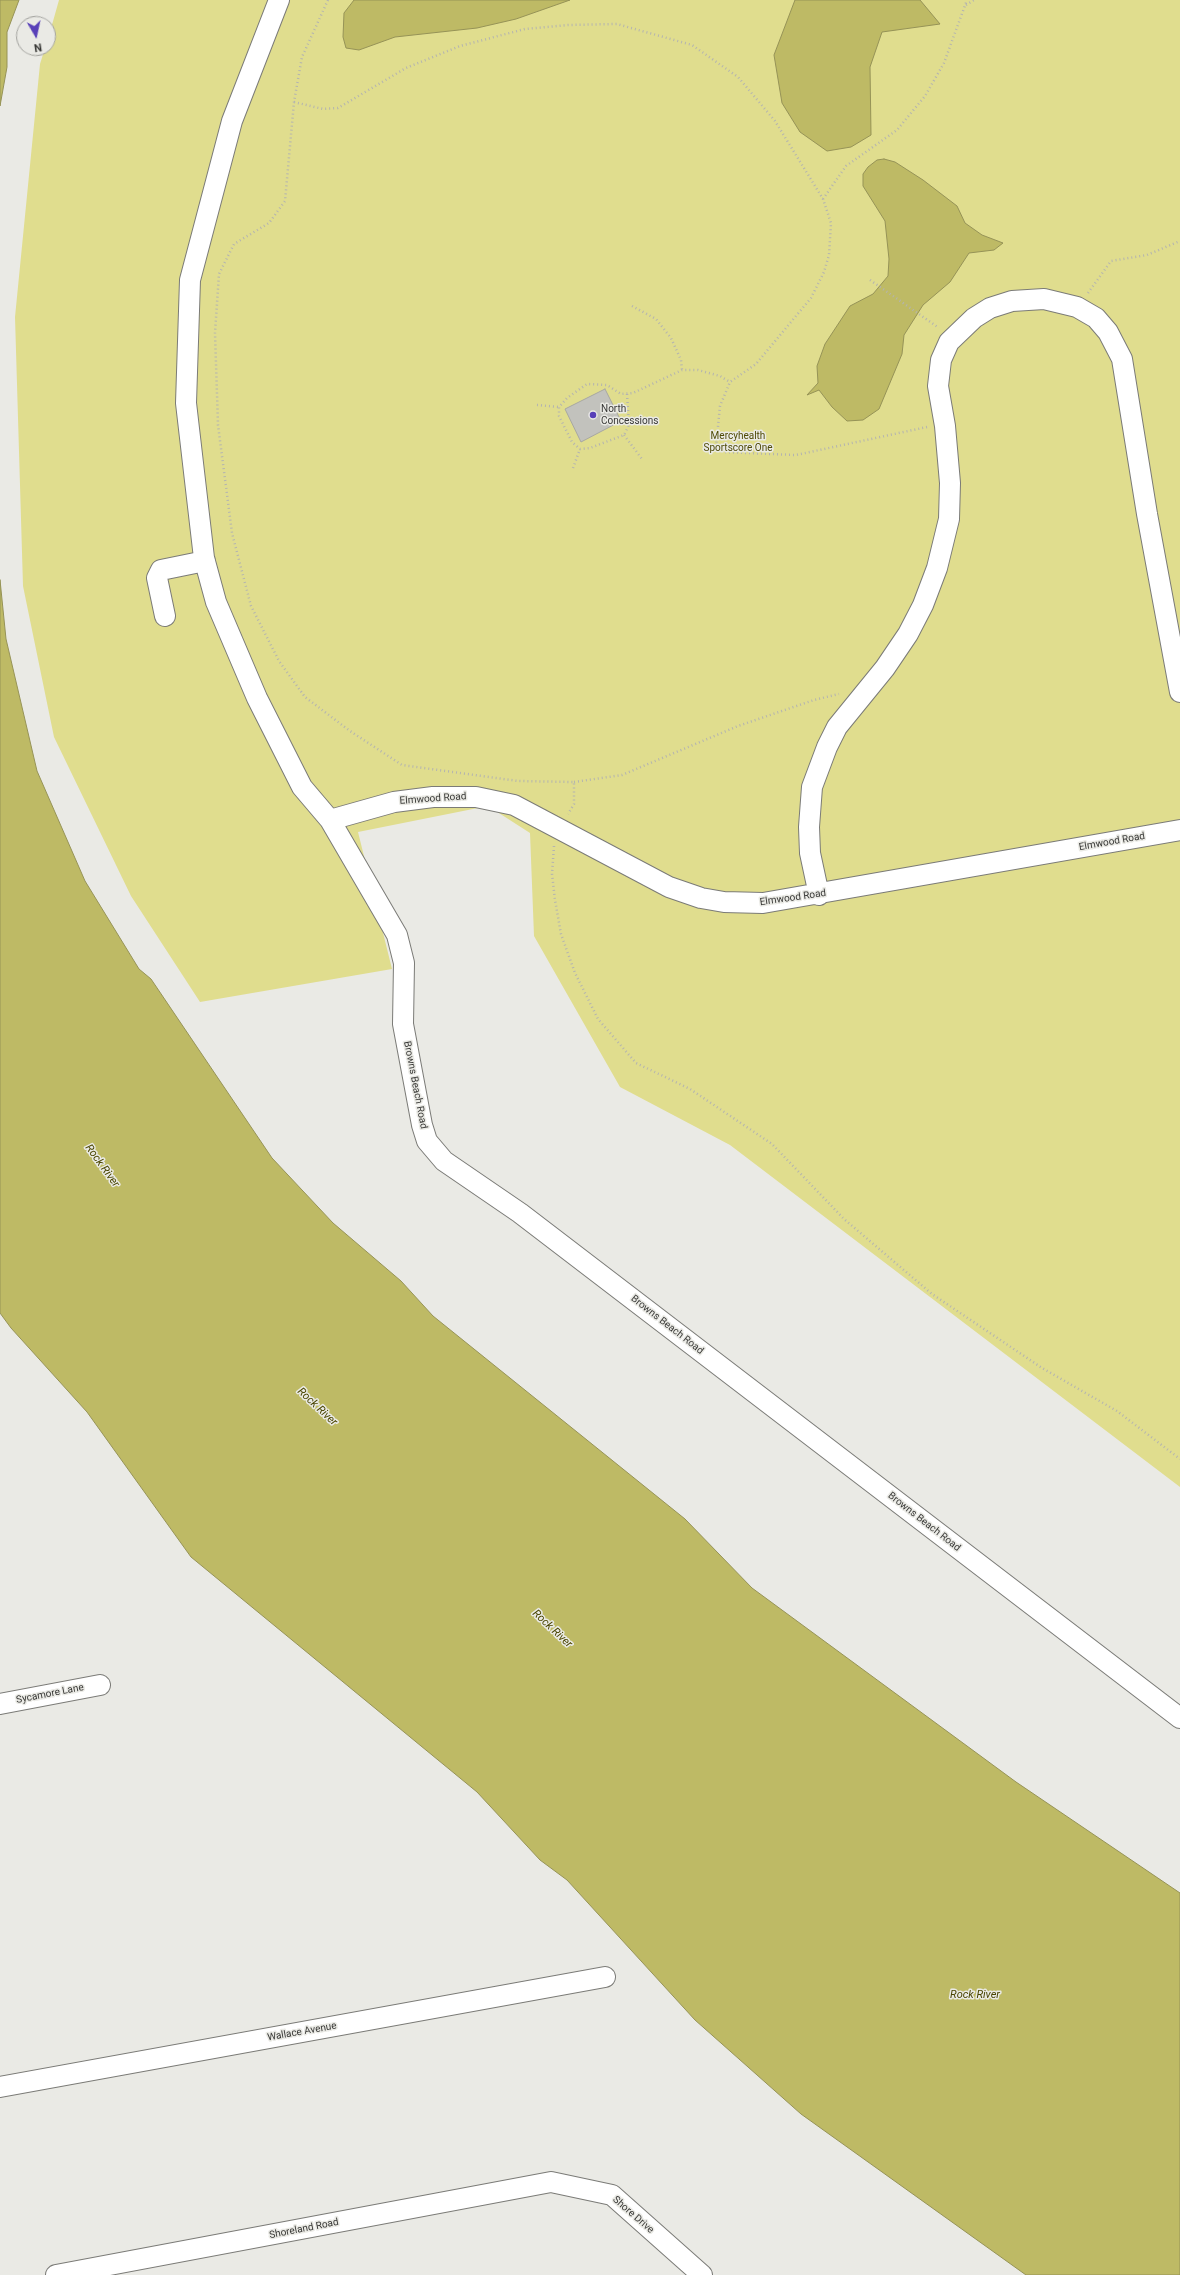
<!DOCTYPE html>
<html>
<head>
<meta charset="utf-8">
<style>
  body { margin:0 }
  #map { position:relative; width:1180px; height:2275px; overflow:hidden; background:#eaeae5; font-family:Roboto,sans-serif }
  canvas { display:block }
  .north { position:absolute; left:16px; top:16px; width:40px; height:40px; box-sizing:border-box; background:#eaeae5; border:1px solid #a3a39f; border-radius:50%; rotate:171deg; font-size:11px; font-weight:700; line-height:16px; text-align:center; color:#383836 }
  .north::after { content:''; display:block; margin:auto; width:14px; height:18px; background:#5840b8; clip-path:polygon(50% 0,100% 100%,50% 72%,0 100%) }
</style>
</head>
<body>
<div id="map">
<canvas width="1180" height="2275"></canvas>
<div class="north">N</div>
</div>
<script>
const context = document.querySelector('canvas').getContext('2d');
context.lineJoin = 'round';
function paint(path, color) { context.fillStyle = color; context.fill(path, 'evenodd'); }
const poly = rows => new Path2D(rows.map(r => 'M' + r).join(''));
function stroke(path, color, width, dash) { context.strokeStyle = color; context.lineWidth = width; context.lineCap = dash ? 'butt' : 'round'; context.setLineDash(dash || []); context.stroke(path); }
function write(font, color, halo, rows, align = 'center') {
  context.font = font + ' Roboto,sans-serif'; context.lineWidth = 3; context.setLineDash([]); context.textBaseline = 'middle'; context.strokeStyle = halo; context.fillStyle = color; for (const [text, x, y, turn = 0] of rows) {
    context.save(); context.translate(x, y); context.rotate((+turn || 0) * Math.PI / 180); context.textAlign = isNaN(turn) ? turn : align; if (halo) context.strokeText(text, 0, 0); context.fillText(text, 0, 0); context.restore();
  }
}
paint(poly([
  [59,0,1180,0,1180,1487,730,1145,620,1087,534,936,530,833,488,806,358,832,392,969,200,1002,131,896,54,737,23,586,15,317,40,64,45,48,48,48,48,39]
]), '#e0dd8e');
const water = poly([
  [0,0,19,0,7,32,7,67,0,106,0,0],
  [354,0,570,0,516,19,477,28,395,37,359,50,346,48,343,37,344,13,354,0],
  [795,0,920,0,940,24,882,32,870,67,871,135,851,147,827,151,800,132,782,103,774,55,795,0],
  [884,159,895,162,923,180,957,206,965,223,982,235,1003,243,994,250,969,253,950,282,923,305,904,335,902,354,879,409,863,420,847,421,832,407,819,390,807,395,818,383,817,366,825,344,850,306,873,294,888,276,889,259,885,221,863,186,863,174,868,167,877,160,884,159],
  [0,580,6,639,37,771,85,881,139,969,151,979,272,1158,333,1223,401,1281,433,1316,685,1519,752,1588,1016,1782,1180,1893,1180,2275,1026,2275,801,2114,695,2020,567,1880,540,1860,477,1792,191,1557,87,1412,11,1328,0,1313,0,580]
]);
paint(water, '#beba65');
stroke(water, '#969357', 1);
const building = poly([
  [605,389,621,421,581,442,565,409,605,389]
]);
paint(building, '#c2c2bd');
stroke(building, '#a8a8a3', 1);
const minor = poly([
  [279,0,232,121,190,280,186,403,204,558,216,602,257,698,302,787,330,820,397,935,404,963,403,1024,422,1125,427,1141,444,1161,520,1213,1180,1718],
  [165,616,157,578,161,570,205,561],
  [330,820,394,802,433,797,476,797,514,805,669,887,701,898,724,902,763,903,1180,830],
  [819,895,810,853,809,827,812,787,827,747,837,727,885,668,908,634,923,605,937,568,949,519,950,483,945,426,938,386,941,360,949,342,974,318,990,308,1012,301,1044,299,1077,307,1096,318,1108,332,1122,359,1147,514,1180,692],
  [0,1704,100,1685],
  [0,2087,605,1977],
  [56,2275,551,2182,612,2195,702,2275]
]);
stroke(minor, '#7b7b77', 22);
stroke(poly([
  [328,0,302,57,294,102,285,201,269,223,234,244,219,274,215,333,218,425,232,533,251,606,279,661,305,697,350,731,402,765,518,781,574,782,574,804,568,814],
  [966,5,974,0],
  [294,102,323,109,338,108,406,68,460,46,525,29,568,25,617,24,692,45,738,77,775,121,823,199,831,223,829,255,824,272,811,298,756,364,730,382,720,406,716,447,723,452,796,455,927,427],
  [823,199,846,166,897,130,925,96,944,63,967,0],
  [870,280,939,328],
  [1088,293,1111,261,1147,255,1180,241],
  [632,306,656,319,671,338,681,360,682,370],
  [627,394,629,425,624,435,590,448,580,449,572,442,559,416,559,407,567,398,587,384,607,385,621,394,633,393,682,370,698,370,720,376,730,382],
  [537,405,559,407],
  [624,435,642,459],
  [573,468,580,449],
  [574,782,622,775,738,726,814,700,839,694],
  [554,846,552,874,555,900,561,934,575,973,598,1019,636,1063,690,1089,772,1144,844,1219,932,1294,1042,1368,1117,1411,1180,1459]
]), '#b4b4b0', 2.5, [1, 3]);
stroke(minor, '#fff', 20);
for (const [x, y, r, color] of [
  [593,415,4,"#5840b8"]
]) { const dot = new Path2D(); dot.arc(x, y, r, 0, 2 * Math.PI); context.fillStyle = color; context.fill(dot); stroke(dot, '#eaeae5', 1.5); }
write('10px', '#383836', '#eaeae5', [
  ["North",601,409],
  ["Concessions",601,421]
], 'left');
write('10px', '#4f4b07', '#eaeae5', [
  ["Mercyhealth",738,436],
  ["Sportscore One",738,448]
]);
write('10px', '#383836', '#eaeae5', [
  ["Elmwood Road",433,799,-4],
  ["Elmwood Road",1112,842,-10],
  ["Elmwood Road",793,898,-8],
  ["Browns Beach Road",415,1085,79],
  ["Browns Beach Road",667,1325,38],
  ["Browns Beach Road",924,1522,38],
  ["Sycamore Lane",50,1694,-11],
  ["Wallace Avenue",302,2032,-10],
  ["Shore Drive",633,2215,41],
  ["Shoreland Road",304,2229,-11]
]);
write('italic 11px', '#494500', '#eaeae5', [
  ["Rock River",102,1166,54],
  ["Rock River",317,1407,43],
  ["Rock River",552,1629,43],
  ["Rock River",975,1995]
]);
</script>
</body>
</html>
